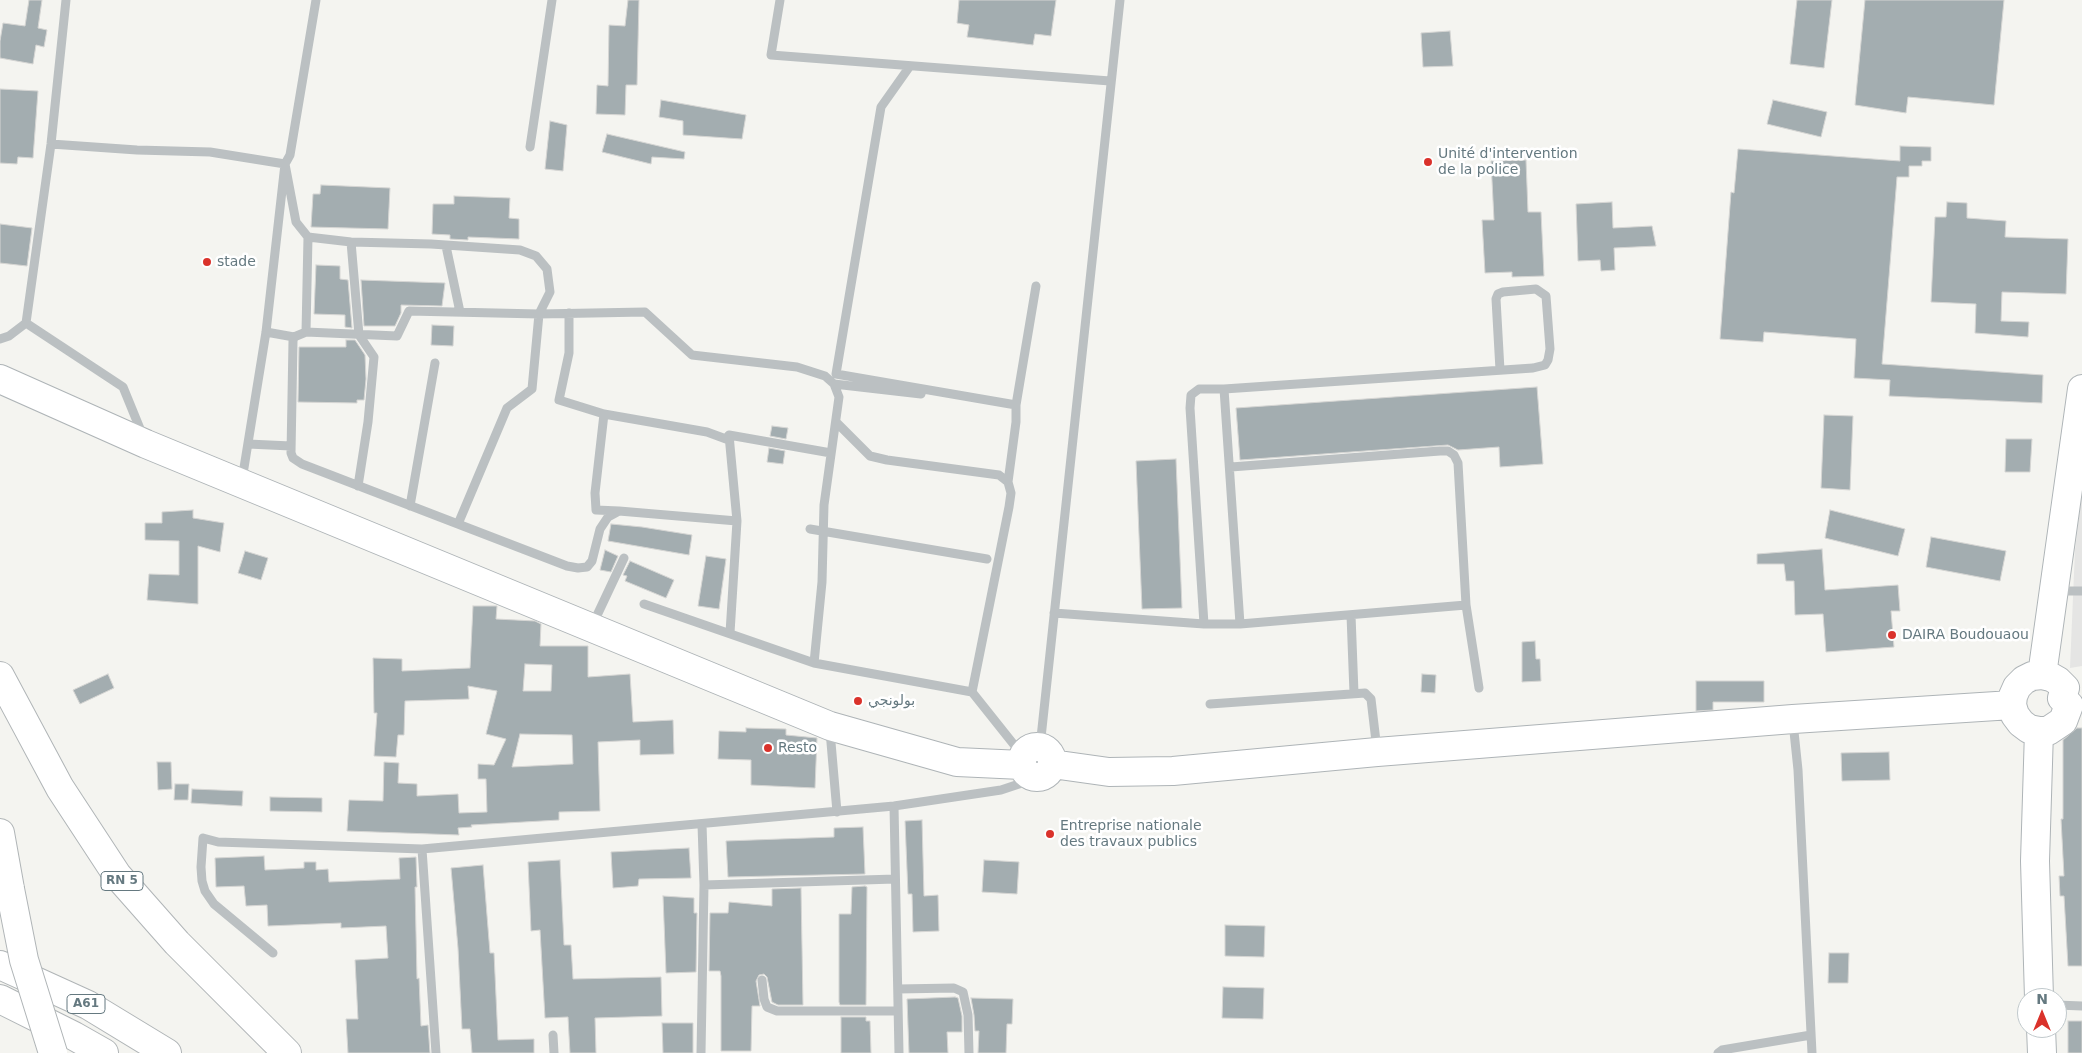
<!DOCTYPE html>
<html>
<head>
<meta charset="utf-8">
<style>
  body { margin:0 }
  #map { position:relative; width:2082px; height:1053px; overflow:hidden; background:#f4f4f0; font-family:"DejaVu Sans",sans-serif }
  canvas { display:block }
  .north { position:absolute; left:2017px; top:988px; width:50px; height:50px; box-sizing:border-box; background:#fff; border:1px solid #c1c9cc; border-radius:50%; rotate:0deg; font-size:14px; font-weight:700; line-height:20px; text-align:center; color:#657980 }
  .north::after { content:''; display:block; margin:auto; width:18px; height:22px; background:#da322b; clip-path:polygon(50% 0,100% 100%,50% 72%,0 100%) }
</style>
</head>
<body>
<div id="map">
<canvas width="2082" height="1053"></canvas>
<div class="north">N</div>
</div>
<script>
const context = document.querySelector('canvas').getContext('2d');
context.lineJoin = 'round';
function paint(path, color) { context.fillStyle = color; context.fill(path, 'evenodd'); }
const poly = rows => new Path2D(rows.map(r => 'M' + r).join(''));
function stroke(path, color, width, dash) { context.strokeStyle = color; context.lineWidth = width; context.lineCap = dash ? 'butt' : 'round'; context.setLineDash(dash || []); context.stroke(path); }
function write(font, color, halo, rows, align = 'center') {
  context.font = font + ' "DejaVu Sans","Noto Naskh Arabic",sans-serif'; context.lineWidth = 5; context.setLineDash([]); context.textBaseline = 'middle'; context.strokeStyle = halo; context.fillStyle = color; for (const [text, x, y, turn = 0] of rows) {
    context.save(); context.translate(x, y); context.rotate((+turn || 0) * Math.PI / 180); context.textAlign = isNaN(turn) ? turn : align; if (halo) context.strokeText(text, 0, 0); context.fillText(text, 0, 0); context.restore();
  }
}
paint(poly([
  [2082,491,2082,666,2070,668,2075,550]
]), '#e5e5e4');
const building = poly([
  [29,0,42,0,38,28,47,30,44,47,36,45,33,64,0,58,0,41,3,23,25,26,29,0],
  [628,0,639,0,637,85,626,85,625,115,596,114,597,85,608,86,609,25,625,26,628,0],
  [959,0,1056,0,1051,36,1035,34,1033,45,967,37,969,25,957,23,959,0],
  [1797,0,1832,0,1824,68,1790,64,1797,0],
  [1865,0,2004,0,1994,105,1908,97,1906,113,1855,105,1865,0],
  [1450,31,1453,66,1423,67,1421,33,1450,31],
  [0,89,38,91,33,158,18,157,17,164,0,163,0,89],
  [661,100,746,115,742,139,683,135,683,121,659,117,661,100],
  [1773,100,1827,112,1821,137,1767,124,1773,100],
  [550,121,567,125,563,171,545,169,550,121],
  [607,134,685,152,684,159,652,157,651,164,602,152,607,134],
  [1900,146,1931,147,1931,161,1922,161,1922,166,1909,166,1909,177,1897,177,1882,364,2043,375,2042,403,1889,396,1890,380,1854,378,1856,339,1764,332,1763,342,1720,339,1731,192,1734,193,1738,149,1900,161,1900,146],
  [1526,160,1528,212,1541,212,1544,276,1512,277,1512,272,1485,273,1482,220,1494,220,1491,161,1526,160],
  [321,185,390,188,388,229,311,227,313,194,320,194,321,185],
  [454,196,510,198,509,218,519,219,519,239,468,237,468,240,450,239,450,235,432,234,433,204,454,204,454,196],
  [1612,202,1613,228,1652,226,1656,246,1614,248,1615,270,1601,271,1600,260,1578,261,1576,204,1612,202],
  [1947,202,1967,203,1967,218,2006,221,2005,237,2068,239,2066,294,2002,292,2001,321,2029,322,2028,337,1975,333,1976,304,1931,302,1935,217,1946,217,1947,202],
  [0,224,32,228,27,266,0,263,0,224],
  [316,265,340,266,340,279,348,280,352,328,345,327,345,315,314,314,316,265],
  [361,280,445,283,442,306,401,305,401,313,395,326,364,326,361,280],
  [432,325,454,326,453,346,431,345,432,325],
  [346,340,355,340,365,355,366,379,364,400,357,400,357,403,298,402,299,347,346,347,346,340],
  [1537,387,1543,464,1500,467,1499,447,1458,450,1448,445,1240,460,1236,408,1537,387],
  [1824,415,1853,416,1850,490,1821,488,1824,415],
  [772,426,788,428,786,439,770,436,772,426],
  [2006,439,2032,439,2030,472,2005,472,2006,439],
  [769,448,785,451,783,464,767,462,769,448],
  [1176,459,1182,608,1142,609,1136,461,1176,459],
  [193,510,193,518,224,523,220,552,198,546,198,604,147,600,149,574,179,575,179,541,145,540,145,523,162,523,162,512,193,510],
  [1830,510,1905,529,1898,556,1825,538,1830,510],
  [611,524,642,527,692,535,689,555,608,541,611,524],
  [1931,537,2006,551,2000,581,1926,567,1931,537],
  [1822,549,1825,590,1898,585,1900,611,1891,611,1894,647,1826,652,1823,614,1795,615,1794,581,1786,581,1784,564,1757,564,1757,554,1822,549],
  [605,550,618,556,611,572,600,570,605,550],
  [245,551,268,558,261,580,238,573,245,551],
  [706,556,726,559,719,609,698,606,706,556],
  [630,561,674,580,666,598,625,581,627,576,623,575,630,561],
  [473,606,497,606,496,619,535,621,541,624,540,646,588,646,588,677,630,674,633,722,673,720,674,754,640,755,640,740,598,742,600,811,559,812,559,820,471,825,472,827,458,828,459,835,347,831,349,800,383,801,384,762,399,763,398,783,417,784,417,796,458,794,459,813,487,812,486,779,478,779,478,764,494,765,506,739,486,734,497,691,468,686,469,699,405,701,404,735,398,735,396,757,374,756,377,713,374,713,373,658,402,659,402,671,470,668,473,606],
  [525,664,552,665,551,691,523,691,525,664],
  [520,734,572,735,573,764,512,767,520,734],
  [1535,641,1536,659,1540,659,1541,681,1522,682,1522,642,1535,641],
  [108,674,114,688,80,704,73,690,108,674],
  [1422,674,1436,675,1435,693,1421,692,1422,674],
  [1696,681,1764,681,1764,702,1713,702,1713,710,1696,711,1696,681],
  [746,728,786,729,786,735,817,738,815,788,751,785,751,760,718,759,719,731,746,732,746,728],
  [2077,728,2082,728,2082,966,2068,966,2064,896,2060,896,2059,876,2064,876,2061,819,2063,819,2063,740,2077,728],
  [1889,752,1890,780,1842,781,1841,753,1889,752],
  [157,762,171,762,172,789,158,790,157,762],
  [175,784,189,784,188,800,174,800,175,784],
  [192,789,243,791,242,806,191,803,192,789],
  [270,797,322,798,322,812,270,811,270,797],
  [922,820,924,896,938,895,939,931,913,932,912,894,908,894,905,821,922,820],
  [863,827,865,874,728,877,726,841,834,837,834,828,863,827],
  [689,848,691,878,639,879,638,886,613,888,611,852,689,848],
  [264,856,265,870,304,868,304,862,316,862,316,870,328,869,329,882,400,879,399,858,416,857,417,887,415,887,417,979,419,978,421,1026,428,1025,430,1053,348,1053,346,1019,358,1019,355,960,388,958,386,926,341,928,341,923,268,926,267,905,246,906,244,886,216,887,215,858,264,856],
  [560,860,564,945,571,945,573,979,661,977,662,1016,595,1018,596,1053,570,1053,568,1017,545,1018,540,930,531,931,528,862,560,860],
  [984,860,1019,862,1017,894,982,892,984,860],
  [483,865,490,953,494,953,498,1040,534,1039,534,1053,472,1053,470,1029,462,1029,458,948,451,868,483,865],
  [865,886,867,887,866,1005,840,1005,839,1002,839,914,851,914,852,887,865,886],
  [801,888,803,1005,778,1005,772,1002,767,977,764,974,759,975,756,981,760,1006,752,1006,751,1051,721,1051,721,976,720,971,709,971,710,913,728,913,729,902,772,906,772,889,801,888],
  [663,896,694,898,694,913,697,913,696,972,666,973,663,896],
  [1225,925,1265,926,1264,957,1225,956,1225,925],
  [1829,953,1849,953,1848,983,1828,983,1829,953],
  [1223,987,1264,988,1263,1019,1222,1018,1223,987],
  [955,997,958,998,962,1016,962,1032,947,1032,948,1053,909,1053,907,999,955,997],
  [971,998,1013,999,1012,1024,1007,1024,1006,1053,978,1053,979,1031,975,1031,974,1015,971,998],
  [841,1017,866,1017,866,1021,870,1021,871,1053,841,1053,841,1017],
  [2068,1021,2082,1021,2082,1053,2068,1053,2068,1021],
  [662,1023,693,1023,693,1053,663,1053,662,1023]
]);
paint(building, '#a3adb0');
stroke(building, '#d5d5d3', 1);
const major = poly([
  [0,379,146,444,830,726,957,762,1022,765],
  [2042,675,2082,389],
  [2042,675,2051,677,2058,681,2065,688,2062,698,2069,705,2063,721,2048,731,2039,731,2029,729,2021,723,2015,715,2012,705,2013,696,2017,687,2024,680,2032,676,2042,675],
  [2039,731,2035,861,2039,998],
  '1022 762a15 15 0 1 1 30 0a15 15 0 1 1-30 0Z',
  [1052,764,1109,772,1173,771,1377,752,1793,719,2012,705],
  [2041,1028,2042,1053]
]);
const highway = poly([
  [0,676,60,788,117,875,177,943,287,1053],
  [0,833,10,889],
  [0,965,88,1005,167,1053],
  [0,999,74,1036,104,1053]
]);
stroke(major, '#aeb4b7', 30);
stroke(highway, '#b0b5b7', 30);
stroke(poly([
  [66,0,51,144,26,323,123,387,143,436],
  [780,0,771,55,1110,81],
  [910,66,881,107,836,374,1016,405],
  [51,144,137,150,210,152,285,164,296,222,308,237,351,242,431,244,520,250,536,256,547,269,550,292,539,314,532,389,507,408,458,524],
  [530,147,552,0],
  [351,242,359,335,374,357,368,422,358,486],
  [446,246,460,312],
  [569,313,569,353,559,400,604,414,707,432,726,439,729,435,831,453],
  [266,332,294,337],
  [306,332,308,237],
  [0,339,9,336,26,323],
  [834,384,921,394],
  [1224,389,1240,624],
  [604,414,595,493,596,510,619,511],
  [729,435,737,521,730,633],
  [248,444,291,446],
  [1231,467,1440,451,1448,451,1454,455,1458,463,1466,605,1479,688],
  [242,480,266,332,285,164,290,155,316,0],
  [1008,482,1016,422,1016,405,1036,286],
  [410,506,435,363],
  [737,521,619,511,608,517,600,529,592,561,587,567,578,568,567,566,302,464,293,458,291,453,293,341,294,337,306,332,397,336,409,311,539,314,645,312,692,355,797,367,825,376,834,384,839,397,824,505,822,582,814,663],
  [810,529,987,559],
  [2057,591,2082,591],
  [644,604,814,663,972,692,1009,507,1011,493,1008,482,999,475,887,460,870,456,836,422],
  [1054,613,1204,624,1240,624,1466,605],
  [1351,615,1354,693],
  [1204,624,1190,408,1191,395,1199,389,1224,389,1533,368,1545,365,1548,360,1550,349,1546,296,1536,289,1503,292,1498,294,1496,299,1500,370],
  [592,626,624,558],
  [972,692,1023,756],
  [1210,704,1365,693,1371,699,1377,750],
  [1793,722,1798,770,1812,1053],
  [830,731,837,812],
  [1040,747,1120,0],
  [894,806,899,1053],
  [422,849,436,1053],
  [704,885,895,879],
  [273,953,214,904,205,891,202,881,201,867,203,838,218,842,422,849,894,806,1001,790,1040,777],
  [762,980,764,999,767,1007,777,1011,898,1011],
  [898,989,954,988,963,992,968,1015,969,1053],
  [2057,1005,2082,1006],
  [553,1035,554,1053],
  [701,1053,704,885,702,824],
  [1718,1053,1722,1050,1811,1035]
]), '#bbc0c2', 9);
stroke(major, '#fff', 28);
stroke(highway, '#fff', 28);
const highwayBridge = poly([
  [10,889,24,960,53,1053]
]);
stroke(highwayBridge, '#b0b5b7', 30, []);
stroke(highwayBridge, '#fff', 28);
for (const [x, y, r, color] of [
  [1428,162,5,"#da322b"],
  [207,262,5,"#da322b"],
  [1892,635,5,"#da322b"],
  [858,701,5,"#da322b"],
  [768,748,5,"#da322b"],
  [1050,834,5,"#da322b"]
]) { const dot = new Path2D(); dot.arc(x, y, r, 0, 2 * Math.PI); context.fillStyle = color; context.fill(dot); stroke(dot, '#fff', 2); }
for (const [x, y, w] of [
  [122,881,42],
  [86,1004,38]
]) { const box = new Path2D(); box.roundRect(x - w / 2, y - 9.5, w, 19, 4); context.fillStyle = '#fff'; context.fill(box); stroke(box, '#657980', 1); }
write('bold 12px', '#657980', null, [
  ["RN 5",122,881],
  ["A61",86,1004]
]);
write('14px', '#657980', '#fff', [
  ["Unité d'intervention",1438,154],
  ["de la police",1438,170],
  ["stade",217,262],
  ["DAIRA Boudouaou",1902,635],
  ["بولونجي",868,701],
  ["Resto",778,748],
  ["Entreprise nationale",1060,826],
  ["des travaux publics",1060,842]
], 'left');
</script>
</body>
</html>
